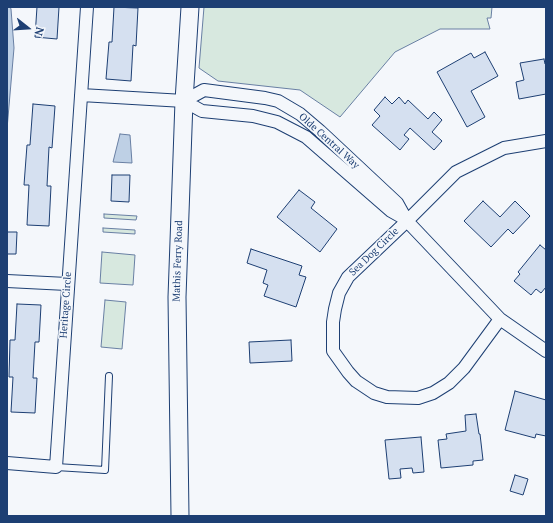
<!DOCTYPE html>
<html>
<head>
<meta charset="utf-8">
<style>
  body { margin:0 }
  #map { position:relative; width:553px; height:523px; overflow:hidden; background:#f4f7fb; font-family:"PT Serif",serif }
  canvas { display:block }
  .frame { position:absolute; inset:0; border:8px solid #1d3f73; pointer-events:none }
  .north { position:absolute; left:8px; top:8px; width:40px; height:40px; -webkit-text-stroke:3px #f4f7fb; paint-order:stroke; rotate:107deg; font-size:11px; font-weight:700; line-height:16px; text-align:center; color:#1d3f73 }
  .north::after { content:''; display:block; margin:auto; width:14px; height:18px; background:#1d3f73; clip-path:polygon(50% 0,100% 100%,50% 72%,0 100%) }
</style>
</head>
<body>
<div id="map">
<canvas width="553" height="523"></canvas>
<div class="frame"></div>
<div class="north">N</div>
</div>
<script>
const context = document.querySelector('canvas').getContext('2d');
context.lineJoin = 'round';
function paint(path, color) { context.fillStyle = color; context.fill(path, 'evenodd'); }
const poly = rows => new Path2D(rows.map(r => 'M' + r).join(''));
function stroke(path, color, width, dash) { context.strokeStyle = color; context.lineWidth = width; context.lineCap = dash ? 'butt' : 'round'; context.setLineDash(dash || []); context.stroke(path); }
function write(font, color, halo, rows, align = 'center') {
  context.font = font + ' "PT Serif",serif'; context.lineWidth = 3; context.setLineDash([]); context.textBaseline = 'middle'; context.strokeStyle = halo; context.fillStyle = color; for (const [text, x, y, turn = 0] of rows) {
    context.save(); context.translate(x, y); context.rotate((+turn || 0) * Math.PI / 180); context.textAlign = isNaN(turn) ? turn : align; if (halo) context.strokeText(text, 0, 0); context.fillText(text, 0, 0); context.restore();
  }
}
const green = poly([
  [204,7,492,7,491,18,487,18,490,29,440,29,395,52,340,117,300,90,218,81,199,68,204,7],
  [104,214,137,216,136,220,104,218,104,214],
  [103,228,135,230,135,234,103,232,103,228],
  [102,252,135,255,133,285,100,283,102,252],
  [105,300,126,302,122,349,101,347,105,300]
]);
paint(green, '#d7e8df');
stroke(green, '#687fa3', 1);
const water = poly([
  [7,7,10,7,11,9,14,48,7,129,7,7],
  [120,134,130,135,132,163,113,162,120,134]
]);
paint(water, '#bed0e5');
stroke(water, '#687fa3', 1);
const building = poly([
  [37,7,59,7,57,39,35,37,37,7],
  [112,7,138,8,136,46,133,45,131,81,106,79,109,42,112,42,114,7,112,7],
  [485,52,498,76,471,91,485,117,467,127,437,72,471,53,474,58,485,52],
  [544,59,545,64,546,64,546,94,519,99,516,82,524,80,520,63,544,59],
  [385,97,392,104,399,97,405,104,408,100,428,119,434,112,442,120,432,132,442,141,434,150,410,128,404,135,409,139,400,150,372,125,380,116,374,110,385,97],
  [33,104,55,106,52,148,49,147,47,186,51,186,49,226,27,225,29,185,24,185,27,145,30,145,33,104],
  [112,175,130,175,129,202,111,201,112,175],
  [299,190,315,202,311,208,337,229,320,252,277,217,299,190],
  [483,201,500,217,515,201,530,216,513,234,508,229,491,247,464,221,483,201],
  [7,232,17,232,16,254,7,254,7,232],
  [540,245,546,250,546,287,541,293,536,289,531,295,514,281,520,274,518,272,540,245],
  [251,249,302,266,299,275,306,277,296,307,264,296,268,285,263,283,267,270,247,263,251,249],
  [17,304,41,305,39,342,35,342,33,378,37,378,35,413,11,412,13,377,9,377,10,340,15,340,17,304],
  [291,340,292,361,250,363,249,342,291,340],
  [515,391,546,400,546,436,536,434,535,438,505,430,515,391],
  [476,414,479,434,480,434,483,460,473,461,473,465,441,468,438,440,447,439,446,434,466,431,465,415,476,414],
  [421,437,424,472,413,473,412,468,400,469,401,478,389,479,385,440,421,437],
  [515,475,528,479,523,495,510,491,515,475]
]);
paint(building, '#d5e0f0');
stroke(building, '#1d3f73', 1);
const service = poly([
  [56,467,105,470,109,376]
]);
const minor = poly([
  [81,95,184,101,202,111,253,116,277,122,306,137,391,211,407,220],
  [184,101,204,90,265,98,278,101,300,114,320,131,397,203,407,221,500,319,546,351],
  [7,281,67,284],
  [500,319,464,368,449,383,433,393,418,398,387,397,374,393,356,381,348,372,333,351,333,322,335,309,339,293,348,277,407,221,456,172,504,148,546,141],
  [7,463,56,467,87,7]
]);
const secondary = poly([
  [180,516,177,297,184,101,190,7]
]);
stroke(service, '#1d3f73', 8);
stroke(minor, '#1d3f73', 14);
stroke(secondary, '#1d3f73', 19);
stroke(service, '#f4f7fb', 6);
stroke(minor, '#f4f7fb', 12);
stroke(secondary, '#f4f7fb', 17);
write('10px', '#1d3f73', '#f4f7fb', [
  ["Olde Central Way",329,141,42],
  ["Sea Dog Circle",374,252,-44],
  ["Mathis Ferry Road",178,261,-88],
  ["Heritage Circle",66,305,-86]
]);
</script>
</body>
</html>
